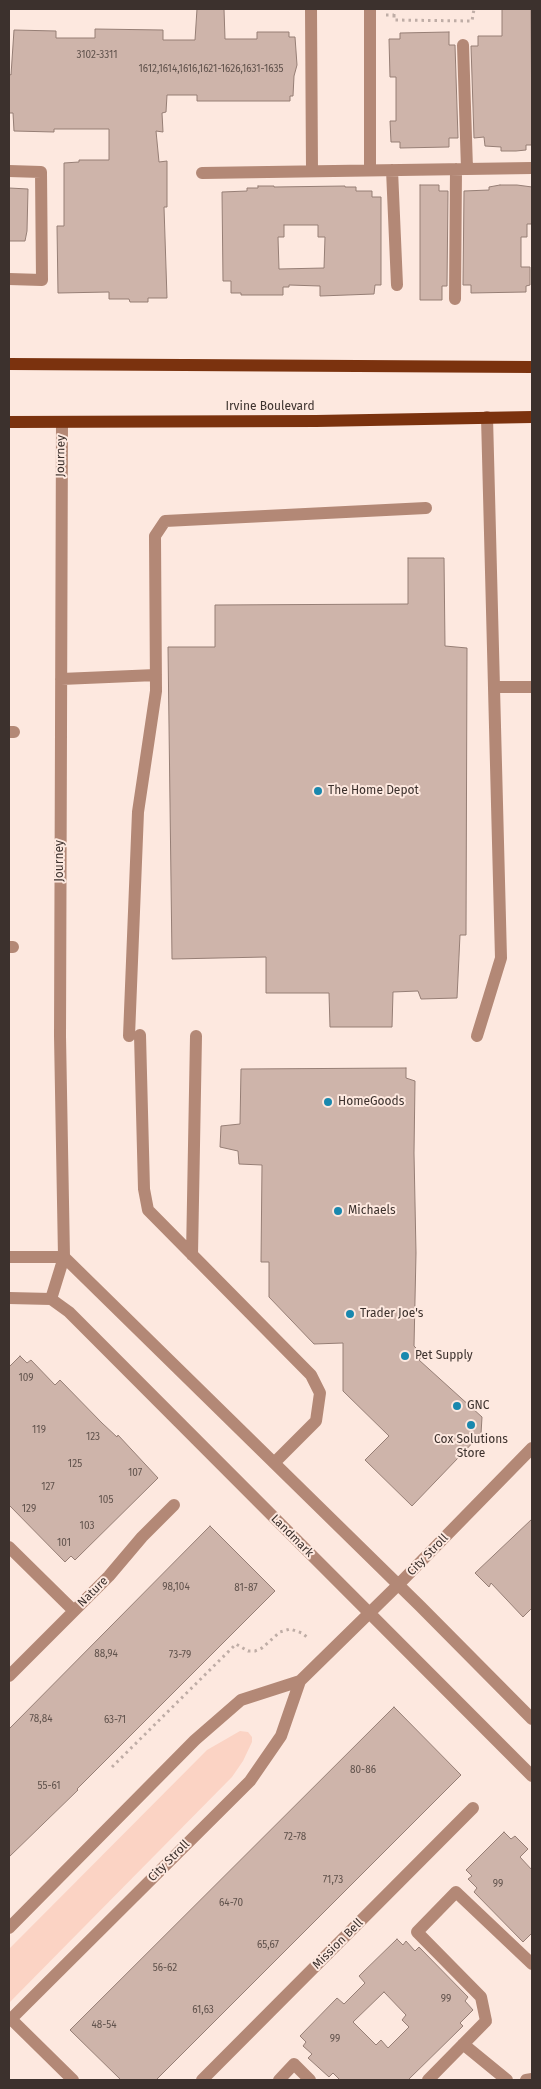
<!DOCTYPE html>
<html>
<head>
<meta charset="utf-8">
<style>
  body { margin:0 }
  #map { position:relative; width:541px; height:2089px; overflow:hidden; background:#fde8df; font-family:"Fira Sans",sans-serif }
  canvas { display:block }
  .frame { position:absolute; inset:0; border:10px solid #3c312d; pointer-events:none }
</style>
</head>
<body>
<div id="map">
<canvas width="541" height="2089"></canvas>
<div class="frame"></div>
</div>
<script>
const context = document.querySelector('canvas').getContext('2d');
context.lineJoin = 'round';
function paint(path, color) { context.fillStyle = color; context.fill(path, 'evenodd'); }
const poly = rows => new Path2D(rows.map(r => 'M' + r).join(''));
function stroke(path, color, width, dash) { context.strokeStyle = color; context.lineWidth = width; context.lineCap = dash ? 'butt' : 'round'; context.setLineDash(dash || []); context.stroke(path); }
function write(font, color, halo, rows, align = 'center') {
  context.font = font + ' "Fira Sans",sans-serif'; context.lineWidth = 4; context.setLineDash([]); context.textBaseline = 'middle'; context.strokeStyle = halo; context.fillStyle = color; for (const [text, x, y, turn = 0] of rows) {
    context.save(); context.translate(x, y); context.rotate((+turn || 0) * Math.PI / 180); context.textAlign = isNaN(turn) ? turn : align; if (halo) context.strokeText(text, 0, 0); context.fillText(text, 0, 0); context.restore();
  }
}
paint(poly([
  [240,1731,248,1732,252,1737,252,1742,243,1761,232,1777,9,2003,9,1949,207,1750]
]), '#fbd3c4');
const building = poly([
  [197,9,224,9,225,39,257,39,257,32,289,32,289,37,295,37,297,65,294,76,293,96,290,96,290,101,197,101,197,95,167,95,166,112,162,113,163,132,156,131,159,162,167,161,167,207,164,207,167,298,148,298,148,302,130,302,129,299,109,299,109,292,58,293,57,226,64,226,64,163,79,162,79,160,109,160,109,129,54,129,54,132,14,131,13,113,9,113,9,74,11,75,14,30,56,31,56,38,95,38,95,29,163,30,163,40,195,40,197,9],
  [502,9,531,9,532,145,526,145,526,150,516,151,501,151,501,147,485,146,484,137,474,138,471,46,478,46,478,36,502,36,502,9],
  [449,32,449,45,455,45,458,138,449,138,449,147,400,148,400,142,391,142,390,121,396,121,396,77,390,77,389,39,400,39,400,33,449,32],
  [420,185,439,185,439,191,448,191,447,286,442,286,442,300,420,300,420,185],
  [500,185,517,185,532,187,532,224,527,224,527,237,521,237,521,267,530,267,530,285,526,286,526,292,471,293,471,285,463,285,464,191,489,190,489,187,500,185],
  [258,186,274,186,274,187,345,186,345,187,356,187,356,191,372,191,372,197,381,197,381,285,375,285,374,294,320,296,320,286,289,285,289,287,283,287,283,295,241,295,241,293,231,293,231,281,223,281,222,192,247,191,247,188,258,188,258,186],
  [284,225,318,225,318,237,325,237,324,268,279,269,278,237,284,237,284,225],
  [9,188,28,189,27,231,25,241,9,241,9,188],
  [408,558,444,558,445,646,467,648,466,935,460,935,457,998,421,999,418,991,393,992,392,1027,330,1027,329,993,266,993,266,957,172,959,168,647,215,647,215,605,408,604,408,558],
  [406,1068,406,1078,415,1081,414,1153,416,1253,414,1346,423,1355,419,1360,482,1417,481,1434,412,1506,365,1460,389,1436,343,1391,343,1343,314,1344,269,1297,269,1262,261,1262,262,1165,239,1164,238,1151,220,1147,221,1126,240,1124,241,1069,406,1068],
  [20,1356,27,1363,31,1360,55,1385,60,1380,102,1423,117,1437,118,1435,158,1478,75,1560,71,1556,65,1562,9,1505,9,1367,20,1356],
  [532,1519,532,1608,523,1617,491,1583,489,1587,475,1573,532,1519],
  [210,1526,275,1591,77,1789,78,1790,9,1857,9,1729,210,1526],
  [394,1707,461,1775,156,2080,121,2080,70,2030,394,1707],
  [504,1832,511,1839,515,1836,528,1849,520,1857,532,1870,532,1933,523,1942,474,1892,477,1888,468,1879,472,1876,466,1870,504,1832],
  [397,1939,403,1945,406,1941,415,1951,419,1947,468,1997,465,2001,473,2010,460,2023,463,2026,408,2080,340,2080,333,2073,329,2077,308,2058,312,2054,303,2046,306,2042,300,2036,337,1998,344,2004,365,1983,359,1976,397,1939],
  [384,1992,406,2015,402,2020,409,2027,388,2048,381,2040,376,2045,353,2022,384,1992]
]);
paint(building, '#ceb4aa');
stroke(building, '#967e75', 1);
stroke(poly([
  [386,15,394,15,394,9],
  [394,15,394,20,472,21,474,9],
  [112,1767,236,1644,248,1651,255,1651,262,1648,280,1632,290,1629,302,1633,308,1638]
]), '#bfada6', 3, [2.5, 4]);
stroke(poly([
  [311,9,312,171],
  [370,9,370,170],
  [463,45,467,169],
  [392,170,397,285],
  [9,171,41,172,42,280,9,279],
  [202,173,532,168],
  [455,299,456,169],
  [61,679,156,675],
  [495,687,532,687],
  [9,732,14,732],
  [9,947,13,947],
  [140,1035,144,1189,148,1210,311,1375,320,1393,316,1421,274,1463],
  [129,1036,138,812,156,691,155,536,165,521,426,508],
  [477,1036,501,958,487,417],
  [192,1255,196,1036],
  [9,1257,64,1257,420,1606,532,1719],
  [9,1298,51,1299],
  [51,1299,64,1257,60,1036,62,422],
  [51,1299,69,1312,532,1776],
  [9,1547,74,1611],
  [9,1676,109,1576,142,1537,174,1505],
  [9,1928,195,1740,241,1700,300,1681],
  [11,2019,73,2080],
  [9,2021,250,1781,281,1736,300,1681,398,1585,532,1448],
  [463,2044,507,2080],
  [202,2080,473,1808],
  [279,2080,294,2064,310,2080],
  [428,2080,486,2021,481,1997,417,1932,456,1892,532,1964],
  [526,2080,532,2079]
]), '#b38876', 12);
stroke(poly([
  [9,364,532,367],
  [9,422,316,421,532,417]
]), '#7b320e', 12);
for (const [x, y, r, color] of [
  [318,791,5,"#1988ae"],
  [328,1102,5,"#1988ae"],
  [338,1211,5,"#1988ae"],
  [350,1314,5,"#1988ae"],
  [405,1356,5,"#1988ae"],
  [457,1406,5,"#1988ae"],
  [471,1425,5,"#1988ae"]
]) { const dot = new Path2D(); dot.arc(x, y, r, 0, 2 * Math.PI); context.fillStyle = color; context.fill(dot); stroke(dot, '#fde8df', 2); }
write('10px', '#60524c', null, [
  ["3102-3311",97,55],
  ["1612,1614,1616,1621-1626,1631-1635",211,69],
  ["109",26,1378],
  ["119",39,1430],
  ["123",93,1437],
  ["125",75,1464],
  ["107",135,1473],
  ["127",48,1487],
  ["105",106,1500],
  ["129",29,1509],
  ["103",87,1526],
  ["101",64,1543],
  ["98,104",176,1587],
  ["81-87",246,1588],
  ["88,94",106,1654],
  ["73-79",180,1655],
  ["78,84",41,1719],
  ["63-71",115,1720],
  ["80-86",363,1770],
  ["55-61",49,1786],
  ["72-78",295,1837],
  ["71,73",333,1880],
  ["99",498,1884],
  ["64-70",231,1903],
  ["65,67",268,1945],
  ["56-62",165,1968],
  ["99",446,1999],
  ["61,63",203,2010],
  ["48-54",104,2025],
  ["99",335,2039]
]);
write('12px', '#3c312d', '#fde8df', [
  ["Irvine Boulevard",270,407],
  ["Journey",61,456,-89],
  ["Journey",60,861,-90],
  ["Landmark",292,1536,45],
  ["City Stroll",428,1555,-46],
  ["Nature",93,1592,-45],
  ["City Stroll",169,1861,-45],
  ["Mission Bell",338,1944,-45]
]);
write('12px', '#3c312d', '#fde8df', [
  ["The Home Depot",328,791],
  ["HomeGoods",338,1102],
  ["Michaels",348,1211],
  ["Trader Joe's",360,1314],
  ["Pet Supply",415,1356],
  ["GNC",467,1406],
  ["Cox Solutions",471,1440,"center"],
  ["Store",471,1454,"center"]
], 'left');
</script>
</body>
</html>
